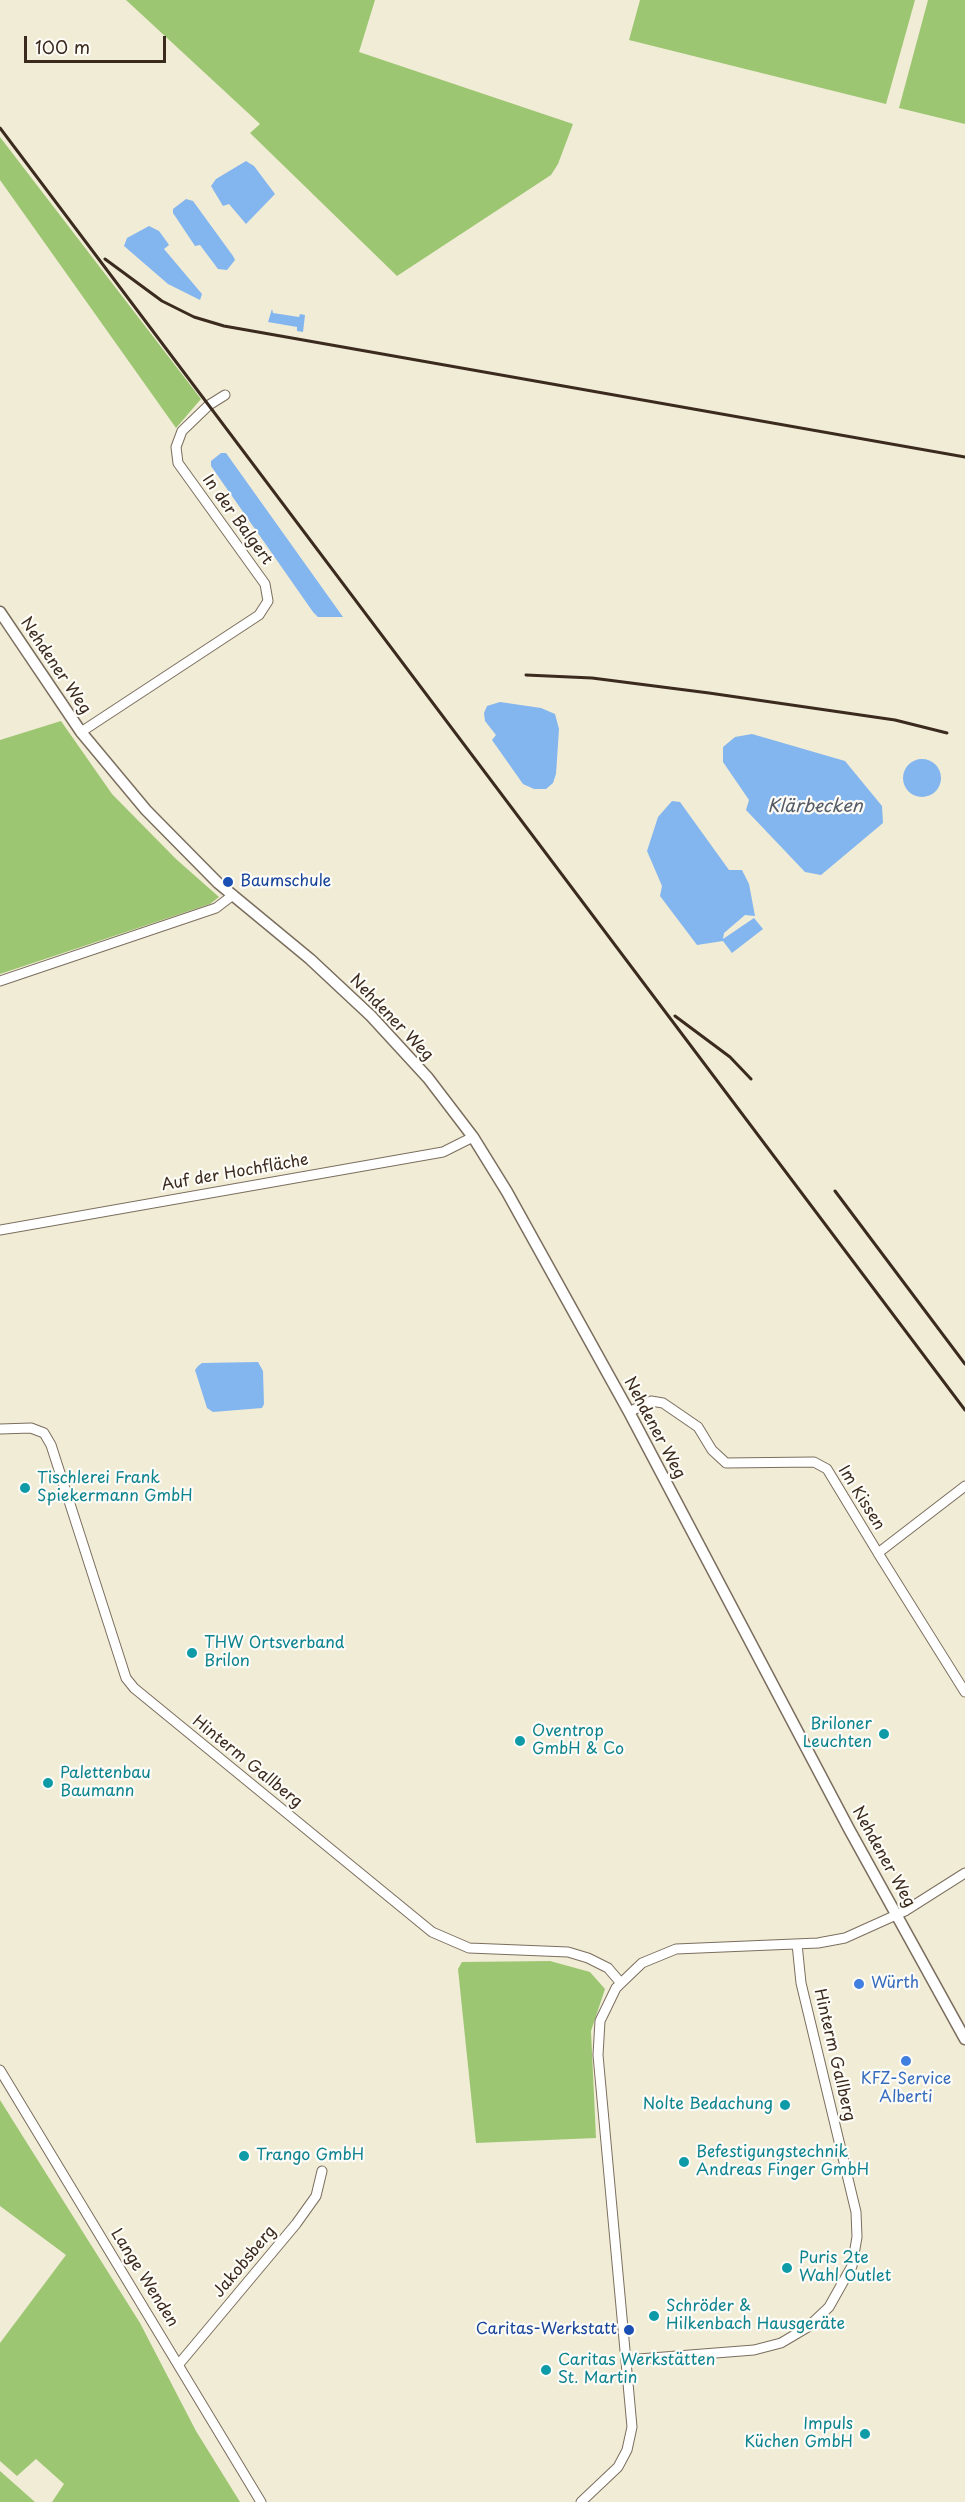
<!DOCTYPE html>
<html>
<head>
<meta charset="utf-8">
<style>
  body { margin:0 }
  #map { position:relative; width:965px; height:2502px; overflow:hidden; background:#f1ecd6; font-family:"Playpen Sans",sans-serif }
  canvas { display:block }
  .scale { position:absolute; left:24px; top:36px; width:142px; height:27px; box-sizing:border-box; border:3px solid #3b2a1e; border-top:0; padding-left:8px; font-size:18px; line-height:21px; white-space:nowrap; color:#3b2a1e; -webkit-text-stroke:4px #fdfcf7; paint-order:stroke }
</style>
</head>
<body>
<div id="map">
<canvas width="965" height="2502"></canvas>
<div class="scale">100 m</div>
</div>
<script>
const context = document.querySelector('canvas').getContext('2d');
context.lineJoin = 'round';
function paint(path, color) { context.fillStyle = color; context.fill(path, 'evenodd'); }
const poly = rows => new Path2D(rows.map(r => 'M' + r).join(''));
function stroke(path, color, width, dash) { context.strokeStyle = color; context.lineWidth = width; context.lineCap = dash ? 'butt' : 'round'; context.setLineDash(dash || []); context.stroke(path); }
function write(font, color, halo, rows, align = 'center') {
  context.font = font + ' "Playpen Sans",sans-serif'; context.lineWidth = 4.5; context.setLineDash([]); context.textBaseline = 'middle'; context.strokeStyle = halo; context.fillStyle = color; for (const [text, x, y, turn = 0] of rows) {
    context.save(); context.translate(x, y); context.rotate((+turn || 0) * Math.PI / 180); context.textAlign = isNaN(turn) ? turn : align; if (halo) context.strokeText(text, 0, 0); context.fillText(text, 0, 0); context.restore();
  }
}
paint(poly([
  [126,0,375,0,359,52,573,124,558,164,551,175,397,276,250,133,260,124],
  [640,0,915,0,886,104,629,40],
  [928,0,965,0,965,124,899,108],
  [0,137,201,399,176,428,0,180],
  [61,721,112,794,176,859,219,897,210,904,0,974,0,740],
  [550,1961,590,1972,605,1989,591,2031,596,2138,476,2143,458,1969,462,1962],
  [0,2100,140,2323,196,2431,240,2502,52,2502,64,2484,36,2459,17,2476,0,2461,0,2343,66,2255,0,2206],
  [0,2471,35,2502,0,2502]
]), '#9dc672');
paint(poly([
  [246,161,254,166,275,194,246,224,229,204,223,206,211,186,216,179],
  [186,199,193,201,233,256,235,260,227,270,218,269,200,245,195,246,173,213,173,209],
  [149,226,159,231,167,242,169,245,164,249,202,294,200,300,168,284,124,246,127,238],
  [272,309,273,313,299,317,300,314,305,315,303,332,297,331,297,327,268,322],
  [221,453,226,453,343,617,318,617,313,612,211,466,211,461],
  [500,702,541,708,555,714,559,729,556,774,553,783,546,789,534,789,523,784,492,740,496,735,485,721,484,713,487,706],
  [752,734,845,761,882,806,883,823,821,875,805,872,746,810,749,800,723,762,723,747,735,737],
  '903 778a19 19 0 1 1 38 0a19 19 0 1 1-38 0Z',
  [672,801,680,802,729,870,742,870,749,884,755,916,745,915,724,933,723,939,754,918,763,929,732,953,723,941,697,945,660,896,662,886,647,851,658,817],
  [258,1362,263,1371,264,1404,262,1408,213,1412,207,1408,195,1370,198,1366,202,1363]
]), '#83b5ef');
const minor = poly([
  [81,732,259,615,268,601,265,584,178,463,176,447,182,431,209,405,225,395],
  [0,981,216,908,233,895],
  [0,1230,443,1152,473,1137],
  [629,1412,651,1401,663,1403,698,1427,712,1450,726,1463,814,1462,827,1469,878,1553],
  [0,1429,31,1428,44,1433,51,1445,126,1678,134,1688,432,1932,469,1948,568,1952,588,1958,608,1968,620,1982],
  [965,1486,878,1553,965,1692],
  [0,2070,261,2502],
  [626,2360,754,2350,781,2343,808,2327,829,2307,852,2266,857,2237,856,2212,801,1983,797,1944],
  [179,2364,296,2224,316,2196,322,2171],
  [581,2502,618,2467,627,2450,632,2427,598,2055,600,2021,616,1988,642,1963,676,1949,818,1943,845,1938,905,1911,965,1873]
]);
const tertiary = poly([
  [0,612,81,732,146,810,218,883,310,959,371,1016,428,1078,473,1137,507,1192,629,1412,849,1829,965,2039]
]);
stroke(minor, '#7b6e5e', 11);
stroke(tertiary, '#7b6e5e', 13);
stroke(minor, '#fff', 9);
stroke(tertiary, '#fff', 10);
stroke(poly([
  [0,128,965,1410],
  [105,259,162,301,194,317,224,326,965,457],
  [526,675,592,678,709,693,895,720,947,733],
  [675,1016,730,1057,751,1079],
  [835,1191,965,1364]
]), '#3b2a1e', 3);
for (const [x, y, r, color] of [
  [228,882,6,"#1a4fb4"],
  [25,1488,6,"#0f9aa8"],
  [192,1653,6,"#0f9aa8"],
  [884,1734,6,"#0f9aa8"],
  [520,1741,6,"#0f9aa8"],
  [48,1783,6,"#0f9aa8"],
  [859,1984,6,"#3f7fe0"],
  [906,2061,6,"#3f7fe0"],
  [785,2105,6,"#0f9aa8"],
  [244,2156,6,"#0f9aa8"],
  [684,2162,6,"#0f9aa8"],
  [787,2268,6,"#0f9aa8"],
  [654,2316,6,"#0f9aa8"],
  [629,2330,6,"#1a4fb4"],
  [546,2370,6,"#0f9aa8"],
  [865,2434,6,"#0f9aa8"]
]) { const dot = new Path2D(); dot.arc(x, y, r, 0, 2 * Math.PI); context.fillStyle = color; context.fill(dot); stroke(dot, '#fdfcf7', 2); }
write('16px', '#3b2a1e', '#fdfcf7', [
  ["In der Balgert",237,520,54],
  ["Nehdener Weg",55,666,56],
  ["Nehdener Weg",391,1018,46],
  ["Auf der Hochfläche",235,1173,-10],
  ["Nehdener Weg",654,1428,62],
  ["Im Kissen",861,1498,58],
  ["Hinterm Gallberg",247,1762,39],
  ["Nehdener Weg",883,1857,61],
  ["Hinterm Gallberg",834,2055,77],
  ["Jakobsberg",245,2262,-50],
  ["Lange Wenden",144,2278,58]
]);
write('16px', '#164399', '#fdfcf7', [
  ["Baumschule",240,882],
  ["Caritas-Werkstatt",617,2330,"right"]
], 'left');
write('16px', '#0d838f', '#fdfcf7', [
  ["Tischlerei Frank",37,1479],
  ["Spiekermann GmbH",37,1497],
  ["THW Ortsverband",204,1644],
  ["Brilon",204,1662],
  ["Briloner",872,1725,"right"],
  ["Leuchten",872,1743,"right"],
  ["Oventrop",532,1732],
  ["GmbH & Co",532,1750],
  ["Palettenbau",60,1774],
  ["Baumann",60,1792],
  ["Nolte Bedachung",773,2105,"right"],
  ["Befestigungstechnik",696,2153],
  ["Andreas Finger GmbH",696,2171],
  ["Trango GmbH",256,2156],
  ["Puris 2te",799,2259],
  ["Wahl Outlet",799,2277],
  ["Schröder &",666,2307],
  ["Hilkenbach Hausgeräte",666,2325],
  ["Caritas Werkstätten",558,2361],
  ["St. Martin",558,2379],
  ["Impuls",853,2425,"right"],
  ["Küchen GmbH",853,2443,"right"]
], 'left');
write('16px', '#366cbe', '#fdfcf7', [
  ["Würth",871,1984],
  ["KFZ-Service",906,2080,"center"],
  ["Alberti",906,2098,"center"]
], 'left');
write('italic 18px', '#545b67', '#fdfcf7', [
  ["Klärbecken",815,807]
]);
</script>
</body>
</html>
